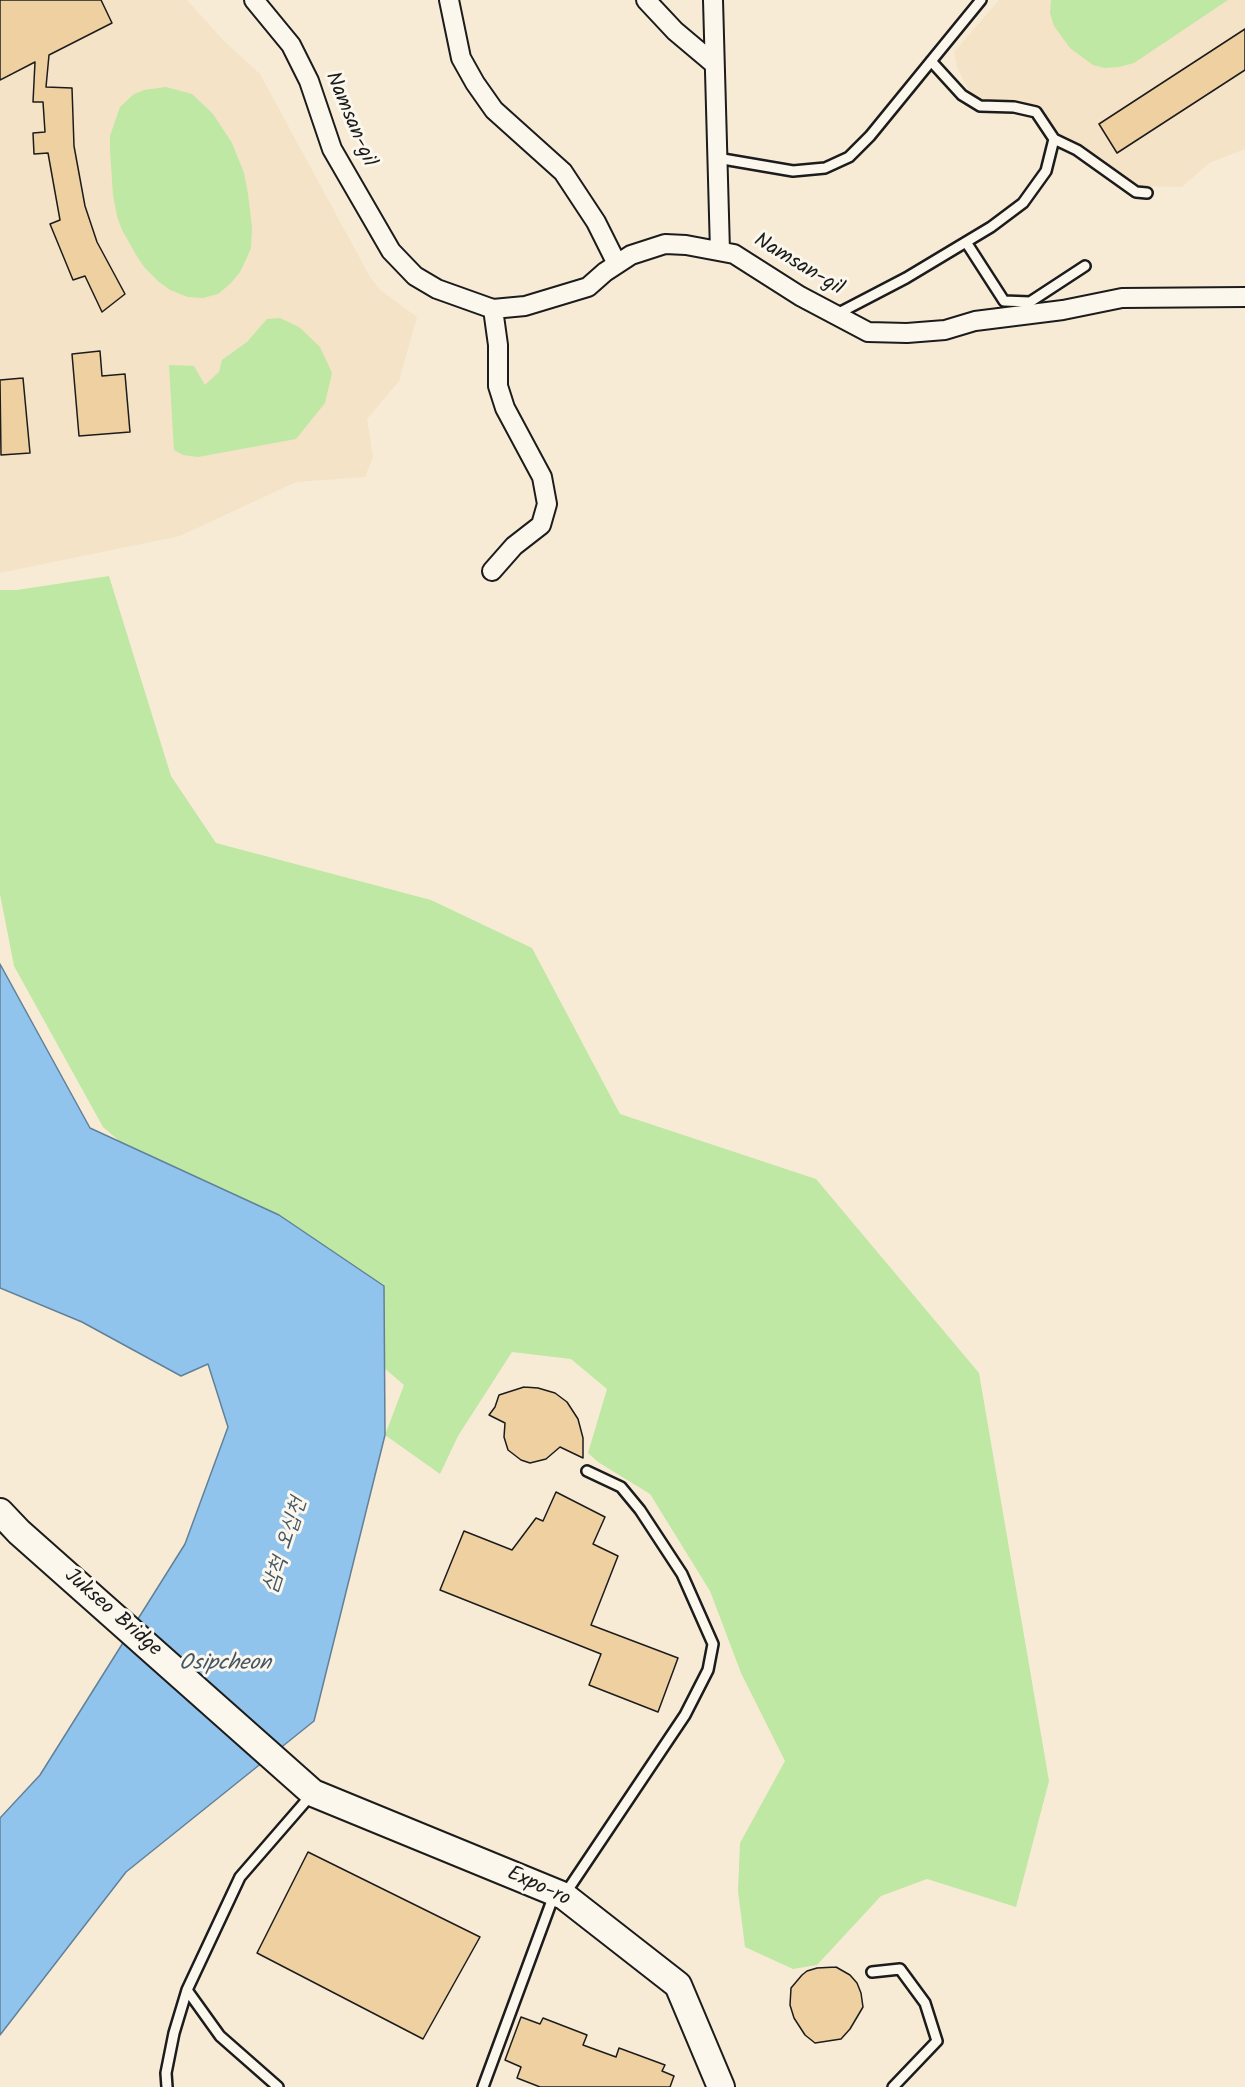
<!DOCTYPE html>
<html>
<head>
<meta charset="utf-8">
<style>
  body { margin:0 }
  canvas { display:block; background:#f7ebd6 }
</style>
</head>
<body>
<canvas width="1245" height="2087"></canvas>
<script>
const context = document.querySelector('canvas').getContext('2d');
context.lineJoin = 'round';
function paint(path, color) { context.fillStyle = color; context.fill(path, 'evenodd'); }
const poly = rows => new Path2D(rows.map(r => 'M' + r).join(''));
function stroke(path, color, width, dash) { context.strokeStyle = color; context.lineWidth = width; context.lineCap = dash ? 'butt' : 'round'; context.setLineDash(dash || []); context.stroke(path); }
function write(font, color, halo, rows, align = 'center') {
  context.font = font + ' Kalam,"Poor Story",sans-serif'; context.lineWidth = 6; context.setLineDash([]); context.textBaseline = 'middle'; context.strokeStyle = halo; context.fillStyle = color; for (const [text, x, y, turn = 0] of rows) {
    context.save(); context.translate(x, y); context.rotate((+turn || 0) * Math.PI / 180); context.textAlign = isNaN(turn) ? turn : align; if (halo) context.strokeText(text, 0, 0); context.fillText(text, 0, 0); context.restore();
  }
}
paint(poly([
  [0,0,187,0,225,42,260,74,370,277,380,290,417,317,399,381,367,419,373,457,365,477,296,482,180,536,0,573],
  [999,0,1245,0,1245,149,1209,163,1182,187,1136,186,1092,154,1065,140,1037,105,998,99,978,100,969,91,957,67,954,52]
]), '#f4e3c6');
paint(poly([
  [1051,0,1228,0,1134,63,1119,67,1105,68,1093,65,1070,48,1054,26,1050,13],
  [166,87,192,94,213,114,232,143,244,173,248,194,252,227,251,248,248,255,240,272,231,283,218,294,203,298,188,297,170,290,158,281,145,268,138,258,122,230,117,216,113,195,110,150,110,136,120,107,134,94,144,90],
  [280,318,299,327,320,347,332,373,325,403,296,439,198,457,183,455,174,450,169,365,194,366,205,385,219,372,222,360,247,342,267,319],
  [109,576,171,776,216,843,431,900,532,948,620,1114,816,1179,979,1373,1049,1781,1016,1907,927,1879,881,1896,817,1965,793,1969,745,1947,738,1891,740,1843,785,1761,741,1673,710,1591,650,1494,598,1462,588,1453,607,1389,571,1359,512,1352,458,1436,440,1474,385,1435,404,1385,103,1127,14,966,0,894,0,590,17,590]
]), '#bee8a4');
const water = poly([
  [0,964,90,1128,279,1215,384,1286,385,1435,314,1721,126,1872,0,2035,0,1818,40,1775,185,1544,228,1427,208,1364,181,1376,82,1322,0,1288,0,964]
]);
paint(water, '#90c4ed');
stroke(water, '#628199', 1.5);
const building = poly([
  [0,0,101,0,112,23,49,55,46,87,72,88,74,146,85,206,97,242,125,294,102,312,85,276,73,280,50,224,60,220,48,153,34,154,33,133,45,132,43,102,33,102,35,62,0,80,0,0],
  [1245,29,1245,70,1117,153,1099,124,1245,29],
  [100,351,102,376,125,374,130,432,79,436,72,354,100,351],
  [23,378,30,453,1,455,0,380,23,378],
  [524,1387,538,1388,555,1393,567,1402,578,1419,583,1438,583,1458,560,1447,546,1459,530,1463,521,1460,508,1450,504,1437,505,1423,489,1415,495,1407,499,1395,524,1387],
  [556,1492,605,1517,593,1544,618,1556,591,1625,678,1658,658,1712,589,1685,601,1654,440,1590,464,1531,512,1550,536,1518,543,1521,556,1492],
  [308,1852,480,1937,423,2039,257,1953,308,1852],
  [836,1967,850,1975,857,1983,861,1993,863,2007,850,2029,841,2039,815,2043,805,2035,794,2018,790,2005,791,1988,802,1975,807,1971,817,1968,836,1967],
  [521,2017,540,2024,543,2018,587,2035,583,2045,616,2057,619,2048,665,2065,662,2071,674,2076,670,2087,540,2087,517,2078,521,2067,505,2060,521,2017]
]);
paint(building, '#eed0a1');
stroke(building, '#1c1c1c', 1.5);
const lane = poly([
  [931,61,962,95,980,106,1014,107,1036,112,1054,139,1077,150,1136,192,1147,193],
  [717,158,793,171,825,168,849,157,870,136,981,0],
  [966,242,1004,301,1030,302,1085,266],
  [835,315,906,278,991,227,1023,203,1046,171,1054,139],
  [565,1894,685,1715,708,1670,713,1644,682,1574,640,1510,621,1487,587,1471],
  [872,1972,900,1969,925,2003,937,2041,893,2087],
  [187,1990,220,2036,278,2087],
  [167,2087,166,2073,174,2033,187,1990,240,1877,312,1794],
  [483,2087,554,1895]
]);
const street = poly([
  [254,0,291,45,309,81,332,149,391,251,415,276,437,289,493,309,525,306,588,287,605,272,631,255,665,244,686,245,734,254,800,296,868,332,907,333,945,330,975,321,1063,310,1122,298,1245,297],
  [449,0,461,58,475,83,494,110,563,172,596,222,617,264],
  [646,0,675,31,713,63],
  [713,0,720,251],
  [492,571,514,546,541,525,547,504,542,477,505,408,498,386,498,345,493,309]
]);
const secondary = poly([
  [0,1512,19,1532,313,1793,564,1896,678,1985,721,2087]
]);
stroke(lane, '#1c1c1c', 14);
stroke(street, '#1c1c1c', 22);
stroke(secondary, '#1c1c1c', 30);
stroke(lane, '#fbf7ec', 9);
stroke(street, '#fbf7ec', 18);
stroke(secondary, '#fbf7ec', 26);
write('21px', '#1c1c1c', '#fbf7ec', [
  ["Namsan-gil",349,120,67],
  ["Namsan-gil",798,266,31],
  ["Jukseo Bridge",112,1614,41],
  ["Expo-ro",538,1888,25]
]);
write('italic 22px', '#455765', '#fbf7ec', [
  ["삼척 오십천",286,1545,-72],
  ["Osipcheon",225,1665]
]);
</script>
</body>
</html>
